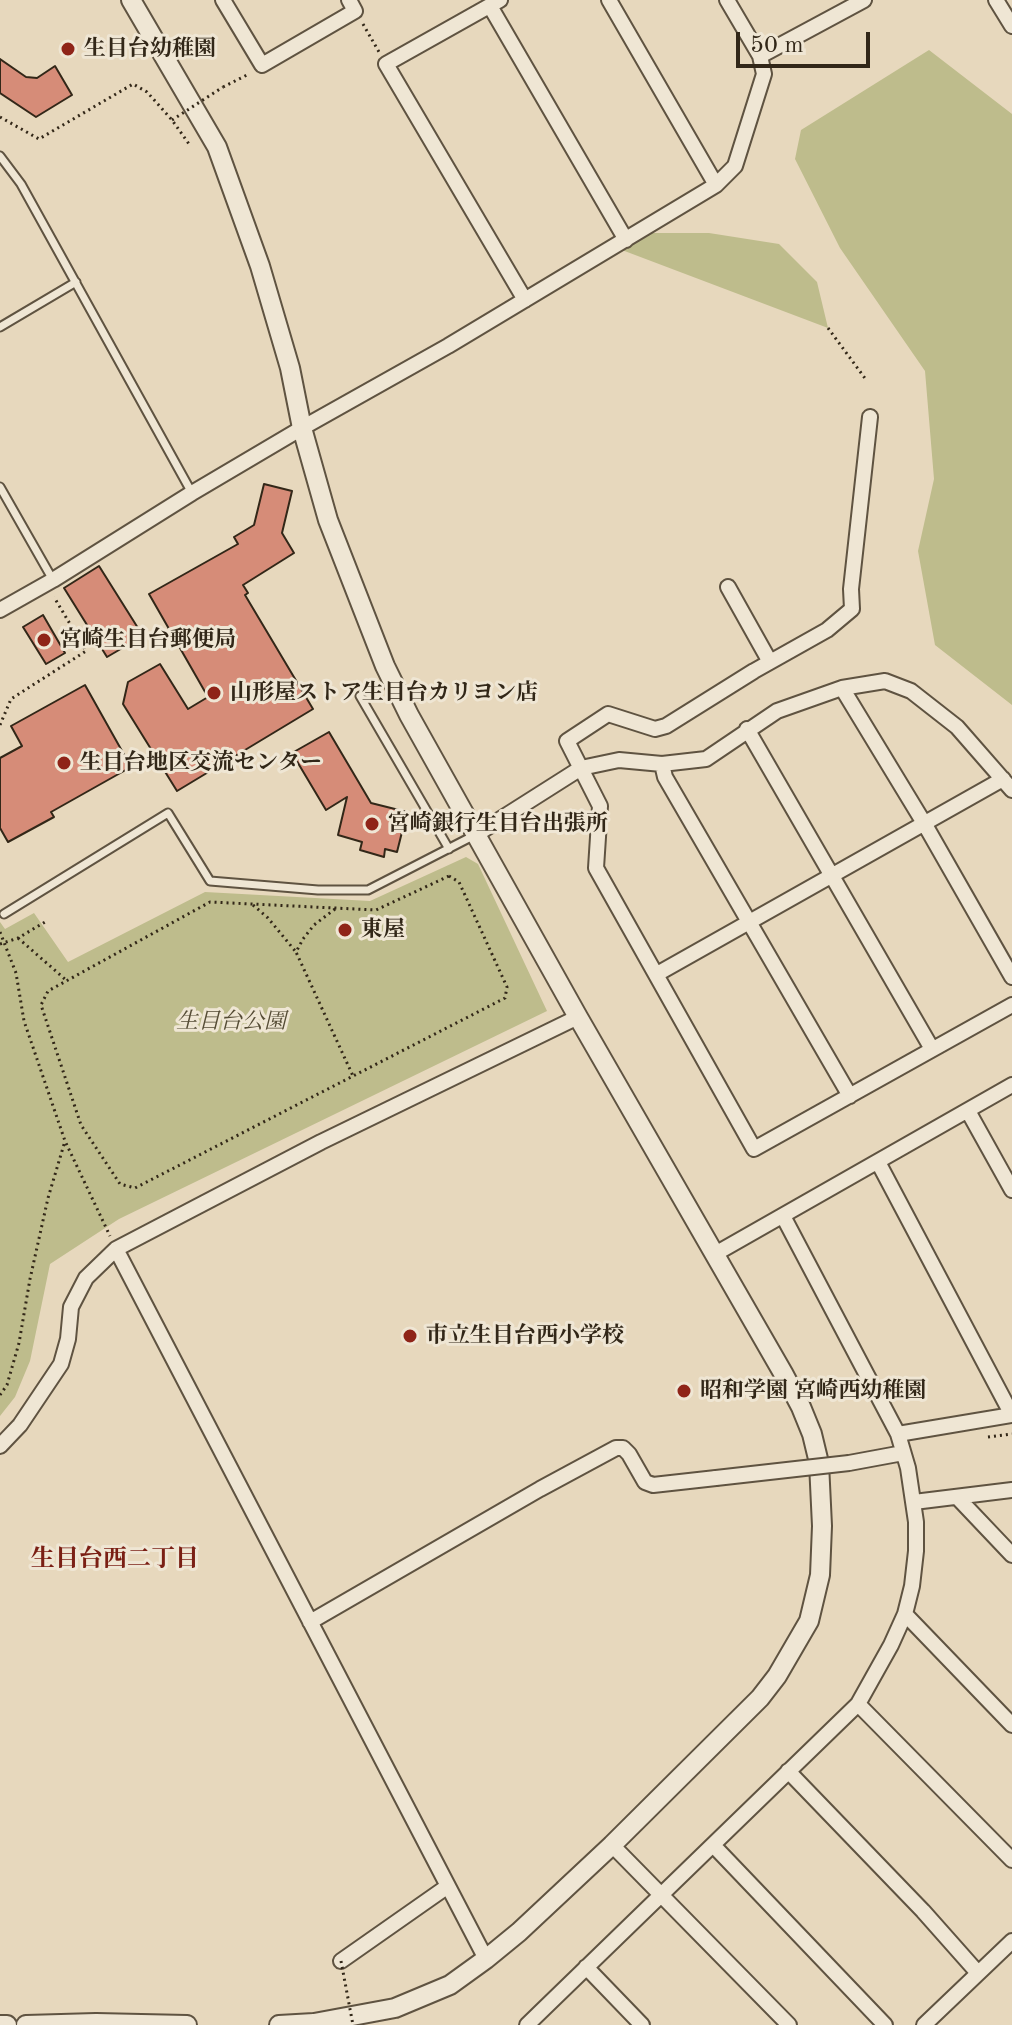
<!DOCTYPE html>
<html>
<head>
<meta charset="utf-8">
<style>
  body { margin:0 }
  #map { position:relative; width:1012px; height:2025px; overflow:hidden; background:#e7d8bd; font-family:"Old Standard TT",serif }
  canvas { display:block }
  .scale { position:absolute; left:736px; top:32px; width:134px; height:36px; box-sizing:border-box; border:4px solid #322718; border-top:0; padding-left:10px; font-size:24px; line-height:28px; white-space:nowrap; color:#322718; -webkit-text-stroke:6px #efe6d4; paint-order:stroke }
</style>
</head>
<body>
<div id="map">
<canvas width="1012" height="2025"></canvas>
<div class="scale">50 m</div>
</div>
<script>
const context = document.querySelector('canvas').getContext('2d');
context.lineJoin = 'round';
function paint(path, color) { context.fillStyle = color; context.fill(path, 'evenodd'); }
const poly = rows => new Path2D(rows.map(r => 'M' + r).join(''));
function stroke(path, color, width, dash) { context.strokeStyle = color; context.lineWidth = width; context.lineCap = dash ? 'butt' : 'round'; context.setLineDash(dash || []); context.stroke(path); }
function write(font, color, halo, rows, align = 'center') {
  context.font = font + ' "Old Standard TT","Noto Serif JP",serif'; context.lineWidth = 6; context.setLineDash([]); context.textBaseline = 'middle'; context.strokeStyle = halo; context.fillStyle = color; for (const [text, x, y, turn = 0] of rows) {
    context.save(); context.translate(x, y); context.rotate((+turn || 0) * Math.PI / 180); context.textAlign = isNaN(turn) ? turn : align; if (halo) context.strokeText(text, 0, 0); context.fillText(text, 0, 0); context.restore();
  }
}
paint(poly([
  [929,50,1012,114,1012,705,935,645,918,551,934,479,925,371,840,248,795,159,801,130],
  [637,233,709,233,779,244,817,282,828,328,614,247],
  [466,857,478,864,547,1011,119,1219,50,1264,30,1361,15,1397,0,1416,0,922,5,929,34,913,68,962,205,892,370,901]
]), '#bebc8c');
const building = poly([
  [0,59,26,77,37,78,55,66,72,95,36,117,0,93,0,59],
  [264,484,292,491,282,533,294,553,243,585,248,593,245,595,313,709,177,791,123,704,128,682,160,664,188,709,208,697,149,594,238,544,234,537,254,525,264,484],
  [99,566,143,636,107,657,64,588,99,566],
  [43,615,65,653,46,664,23,627,43,615],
  [85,685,131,767,51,812,54,817,8,842,0,828,0,758,22,746,11,726,85,685],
  [329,732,371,803,407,812,397,852,385,849,384,857,360,850,362,842,338,835,347,797,326,810,292,753,329,732]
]);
paint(building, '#d68c78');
stroke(building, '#322718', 2);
const service = poly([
  [0,156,21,184,192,493],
  [0,327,76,282],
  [0,487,53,580],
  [360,696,449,849],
  [4,914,168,813,210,881,318,890,368,890,473,836]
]);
const minor = poly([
  [223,0,262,65,355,11,349,0],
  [500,0,386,64,525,300],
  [609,0,716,185],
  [996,0,1012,26],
  [490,6,626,240],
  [760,56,864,0],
  [870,417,851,589,852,609,827,630,754,671,666,726,655,729,608,714,567,741,600,806,596,868,754,1149,1012,1005],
  [728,587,770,662],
  [0,610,53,580,192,493,302,428,448,346,716,185,735,166,764,74,760,56,727,0],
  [842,688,924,823,1012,977],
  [747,729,932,1049],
  [662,764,665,777,850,1096],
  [477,834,581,768,619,760,662,764,706,759,777,711,842,688,885,681,911,691,957,727,1012,790],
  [657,974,1003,779],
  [968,1111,1012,1190],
  [878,1162,1012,1415],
  [116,1249,486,1959],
  [715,1254,1012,1085],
  [898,1434,1012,1415],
  [0,1446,20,1425,61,1364,68,1339,71,1307,86,1278,116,1249,321,1142,578,1017],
  [849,1463,903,1453],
  [957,1497,1012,1555],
  [914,1502,1012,1490],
  [905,1614,1012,1725],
  [310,1622,540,1489,616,1448,623,1448,629,1454,645,1482,653,1485,716,1478],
  [858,1704,1012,1860],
  [788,1771,923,1911,978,1973],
  [612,1845,789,2025],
  [713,1845,885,2025],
  [341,1961,448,1886],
  [586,1967,642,2025],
  [527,2025,858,1704,891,1645,905,1614,912,1586,916,1551,916,1522,908,1468,898,1434,783,1216],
  [924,2025,1012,1941]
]);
const tertiary = poly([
  [131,0,217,147,260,266,290,368,302,428,328,520,385,666,409,715,578,1017,783,1373,801,1407,812,1434,819,1463,822,1526,820,1575,809,1621,777,1676,760,1698,612,1845,519,1932,486,1959,450,1985,395,2008,314,2023,279,2025],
  [0,2025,7,2025],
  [26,2025,96,2023,187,2025]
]);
stroke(service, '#5f5341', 11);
stroke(minor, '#5f5341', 18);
stroke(tertiary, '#5f5341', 22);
stroke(poly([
  [363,24,379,52],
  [223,87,249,74],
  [0,117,39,139,133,84,147,92,172,120,189,144],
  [828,328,867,381],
  [0,725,11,699,86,651,54,597],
  [449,876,459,882,507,987,505,998,135,1188,120,1184,81,1125,41,1005,48,991,210,902,376,910,449,876],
  [253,905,268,918,296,952],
  [335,909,314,925,303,939,296,952,353,1076],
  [0,932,16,973,24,1021,65,1141,110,1236],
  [18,938,66,980],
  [0,944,18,938,45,922],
  [0,1395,7,1385,19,1343,30,1279,48,1198,65,1141],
  [988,1437,1012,1434]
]), '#322718', 3, [2, 4]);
stroke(service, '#efe6d4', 7);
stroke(minor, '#efe6d4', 14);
stroke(tertiary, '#efe6d4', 18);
const minorBridge = poly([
  [716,1478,849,1463]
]);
stroke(minorBridge, '#5f5341', 18, []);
stroke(poly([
  [172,120,223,87],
  [341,1961,353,2025]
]), '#322718', 3, [2, 4]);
stroke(minorBridge, '#efe6d4', 14);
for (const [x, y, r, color] of [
  [68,49,8,"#8f2418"],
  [44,640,8,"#8f2418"],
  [214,693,8,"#8f2418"],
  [64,763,8,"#8f2418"],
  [372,824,8,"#8f2418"],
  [345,930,8,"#8f2418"],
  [410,1336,8,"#8f2418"],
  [684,1391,8,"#8f2418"]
]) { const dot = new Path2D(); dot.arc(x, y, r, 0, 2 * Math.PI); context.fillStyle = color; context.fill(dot); stroke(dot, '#efe6d4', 3); }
write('bold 22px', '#322718', '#efe6d4', [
  ["生目台幼稚園",84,49],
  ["宮崎生目台郵便局",60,640],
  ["山形屋ストア生目台カリヨン店",230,693],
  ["生目台地区交流センター",80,763],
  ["宮崎銀行生目台出張所",388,824],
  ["東屋",361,930],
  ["市立生目台西小学校",426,1336],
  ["昭和学園 宮崎西幼稚園",700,1391]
], 'left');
write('italic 22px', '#554c35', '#efe6d4', [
  ["生目台公園",231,1022]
]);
write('bold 24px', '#7a1f14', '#efe6d4', [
  ["生目台西二丁目",115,1560]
]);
</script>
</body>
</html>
